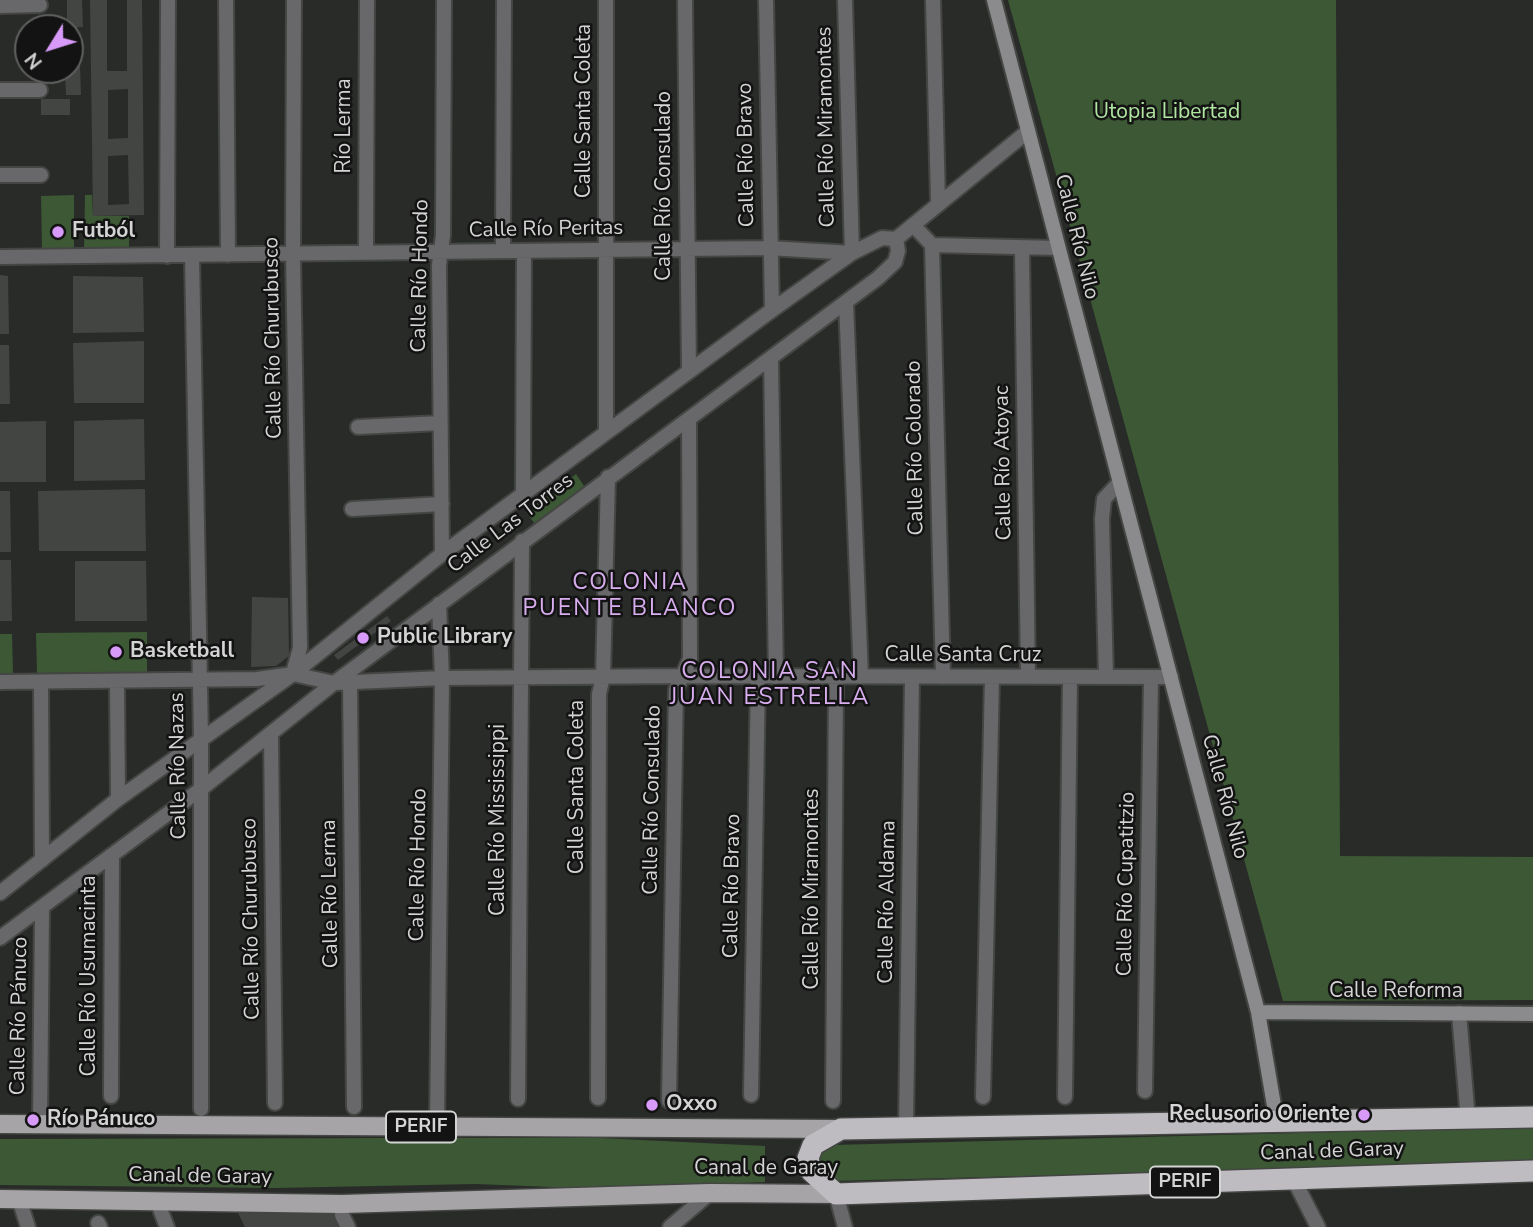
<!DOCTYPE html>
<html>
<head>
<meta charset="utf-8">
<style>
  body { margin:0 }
  #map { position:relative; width:1533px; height:1227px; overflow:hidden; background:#292b28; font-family:"Nunito Sans",sans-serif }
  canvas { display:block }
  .north { position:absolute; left:14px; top:14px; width:70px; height:70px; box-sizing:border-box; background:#121312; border:2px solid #5f605f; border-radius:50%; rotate:232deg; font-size:19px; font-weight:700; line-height:28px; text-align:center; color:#d3d4d3 }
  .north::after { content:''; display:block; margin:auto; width:24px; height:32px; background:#d89af8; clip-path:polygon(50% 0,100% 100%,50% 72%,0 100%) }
</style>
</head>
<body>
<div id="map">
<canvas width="1533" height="1227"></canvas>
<div class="north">N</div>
</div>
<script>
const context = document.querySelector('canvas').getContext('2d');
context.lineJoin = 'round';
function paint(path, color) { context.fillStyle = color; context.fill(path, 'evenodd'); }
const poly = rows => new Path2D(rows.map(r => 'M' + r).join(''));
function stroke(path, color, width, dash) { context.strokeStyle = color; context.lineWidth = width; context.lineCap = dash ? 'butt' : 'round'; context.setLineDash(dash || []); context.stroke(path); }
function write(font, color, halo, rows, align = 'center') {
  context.font = font + ' "Nunito Sans",sans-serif'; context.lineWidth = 5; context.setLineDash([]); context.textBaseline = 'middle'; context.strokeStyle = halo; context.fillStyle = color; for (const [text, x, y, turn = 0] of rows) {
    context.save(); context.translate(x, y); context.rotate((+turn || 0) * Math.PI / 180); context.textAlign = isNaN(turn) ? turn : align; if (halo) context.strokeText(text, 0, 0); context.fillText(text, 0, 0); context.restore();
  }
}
paint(poly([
  [1008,0,1336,0,1340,856,1533,857,1533,1000,1283,1001],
  [74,195,74,250,42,249,41,196],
  [85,195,92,195,93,216,129,216,129,252,84,252],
  [576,474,586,489,537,527,526,512],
  [147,632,147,672,37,673,36,633],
  [0,634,12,634,13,673,0,673],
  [1533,1127,1533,1163,831,1181,822,1173,817,1159,821,1150,832,1145],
  [394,1138,601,1138,765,1146,765,1182,604,1189,475,1184,275,1188,0,1185,0,1139]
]), '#3c5834');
paint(poly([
  [67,0,82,0,83,27,67,28],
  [90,0,107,0,107,71,127,71,127,0,142,0,144,215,93,216],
  [128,89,128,138,108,139,108,90],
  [128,155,129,204,108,205,108,156],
  [70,32,79,32,80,61,70,61],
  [70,66,80,66,81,95,66,95,65,70,70,70],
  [41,99,70,99,70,115,41,115],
  [0,275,8,276,9,334,0,334],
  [73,276,143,277,144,332,73,333],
  [144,341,144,403,74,403,73,343],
  [0,345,9,345,10,404,0,404],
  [144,419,145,480,74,481,74,421],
  [46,421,46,482,0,482,0,422],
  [145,489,146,551,39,551,38,491],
  [0,491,10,491,11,552,0,552],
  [0,560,11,560,12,621,0,621],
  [75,561,146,561,147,621,75,621],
  [252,597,288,598,289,656,276,666,251,667],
  [387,616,391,621,338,660,334,655],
  [238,1213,336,1213,343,1227,245,1227]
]), '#434542');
const street = poly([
  [226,0,228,255],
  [685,0,689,371],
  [766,0,772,310],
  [845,0,852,253],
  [933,0,938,201],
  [0,6,40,5],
  [0,90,40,90],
  [0,175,41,175],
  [913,225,932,245,943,677],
  [896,239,1027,132],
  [932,245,1057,248],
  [1022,249,1028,676],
  [503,251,504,0],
  [366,252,367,0],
  [167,256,168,0],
  [192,256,201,738,201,1109],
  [0,257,769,248,852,253],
  [846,302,861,677],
  [771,359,776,677],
  [358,427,440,423],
  [606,433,606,0],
  [523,493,524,251],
  [352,509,442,504],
  [442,554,439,265,443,235,444,0],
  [293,673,300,648,293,255,294,0],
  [1106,677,1102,519,1104,499,1118,484],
  [350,681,354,1107],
  [0,682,257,679,293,674,334,683,442,678,684,676,1171,677],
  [117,682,118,799],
  [41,683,42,860],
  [271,735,275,1103],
  [0,893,118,799,293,674,442,554,772,310,852,253,882,238,896,239],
  [0,938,201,789,334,683,878,278,895,262,898,251,896,239],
  [1459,1013,1468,1120],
  [1145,1091,1151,677],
  [751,1095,758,677],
  [111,1096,112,857],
  [983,1097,992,677],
  [1065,1097,1070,677],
  [598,1098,599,694,603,677,608,477],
  [518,1099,522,541],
  [669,1101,676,690,690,659,689,419],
  [833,1101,836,678],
  [40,1124,42,908],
  [437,1127,442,678,439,604],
  [906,1128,912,677],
  [1293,1178,1318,1227],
  [836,1194,845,1227],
  [19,1199,28,1227],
  [157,1201,167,1227],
  [342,1204,342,1215,348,1227],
  [98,1223,100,1227],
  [670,1227,710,1193]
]);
const secondary = poly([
  [994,0,1258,1012,1277,1123],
  [1258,1012,1533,1014]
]);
const primary = poly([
  [0,1124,841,1129],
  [0,1199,342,1204,710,1193,836,1194]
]);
const highway = poly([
  [1533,1117,841,1129,813,1145,808,1158,811,1171,836,1194,1533,1171]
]);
stroke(street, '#444643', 18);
stroke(secondary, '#444643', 18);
stroke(primary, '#444643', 21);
stroke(highway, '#444643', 24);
stroke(street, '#686769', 14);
stroke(secondary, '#8b8a8c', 14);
stroke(primary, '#a6a4a7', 18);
stroke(highway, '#bebcc0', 21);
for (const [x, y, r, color] of [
  [58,232,7,"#d89af8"],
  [363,638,7,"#d89af8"],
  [116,652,7,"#d89af8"],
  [652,1105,7,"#d89af8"],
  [1364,1115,7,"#d89af8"],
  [33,1120,7,"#d89af8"]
]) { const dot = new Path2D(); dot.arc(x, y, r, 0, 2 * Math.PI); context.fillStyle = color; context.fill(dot); stroke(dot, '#121312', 2.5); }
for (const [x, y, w] of [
  [421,1127,70],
  [1185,1182,70]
]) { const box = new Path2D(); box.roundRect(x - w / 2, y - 15.5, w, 31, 5); context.fillStyle = '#121312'; context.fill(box); stroke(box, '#d3d4d3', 2); }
write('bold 19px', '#d3d4d3', null, [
  ["PERIF",421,1127],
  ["PERIF",1185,1182]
]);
write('21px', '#d3d4d3', '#121312', [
  ["Calle Santa Coleta",585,111,-90],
  ["Río Lerma",345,126,-90],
  ["Calle Río Miramontes",827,127,-91],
  ["Calle Río Bravo",747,155,-91],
  ["Calle Río Consulado",665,186,-90],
  ["Calle Río Peritas",546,230,-1],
  ["Calle Río Nilo",1076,237,76],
  ["Calle Río Hondo",421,276,-89],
  ["Calle Río Churubusco",274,338,-91],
  ["Calle Río Colorado",916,448,-91],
  ["Calle Río Atoyac",1004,463,-91],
  ["Calle Las Torres",511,524,-37],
  ["Calle Santa Cruz",963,656],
  ["Calle Río Nazas",179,766,-91],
  ["Calle Santa Coleta",578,787,-90],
  ["Calle Río Nilo",1224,797,75],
  ["Calle Río Consulado",653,800,-89],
  ["Calle Río Mississippi",499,820,-90],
  ["Calle Río Hondo",419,865,-89],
  ["Calle Río Cupatitzio",1127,884,-89],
  ["Calle Río Bravo",733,886,-89],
  ["Calle Río Miramontes",813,889,-90],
  ["Calle Río Lerma",331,894,-91],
  ["Calle Río Aldama",888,902,-89],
  ["Calle Río Churubusco",252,919,-91],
  ["Calle Río Usumacinta",90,976,-90],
  ["Calle Reforma",1396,992],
  ["Calle Río Pánuco",20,1016,-89],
  ["Canal de Garay",1332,1152,-2],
  ["Canal de Garay",766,1169],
  ["Canal de Garay",200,1177,1]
]);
write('21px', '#b1e5a2', '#121312', [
  ["Utopia Libertad",1167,113]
]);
write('bold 21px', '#d3d4d3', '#121312', [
  ["Futból",72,232],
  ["Public Library",377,638],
  ["Basketball",130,652],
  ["Oxxo",666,1105],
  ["Reclusorio Oriente",1350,1115,"right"],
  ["Río Pánuco",47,1120]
], 'left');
context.letterSpacing = '2px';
write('23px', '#d9aeef', '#121312', [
  ["COLONIA",630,583],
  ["PUENTE BLANCO",630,609],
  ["COLONIA SAN",770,672],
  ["JUAN ESTRELLA",770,698]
]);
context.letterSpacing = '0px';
</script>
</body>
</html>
